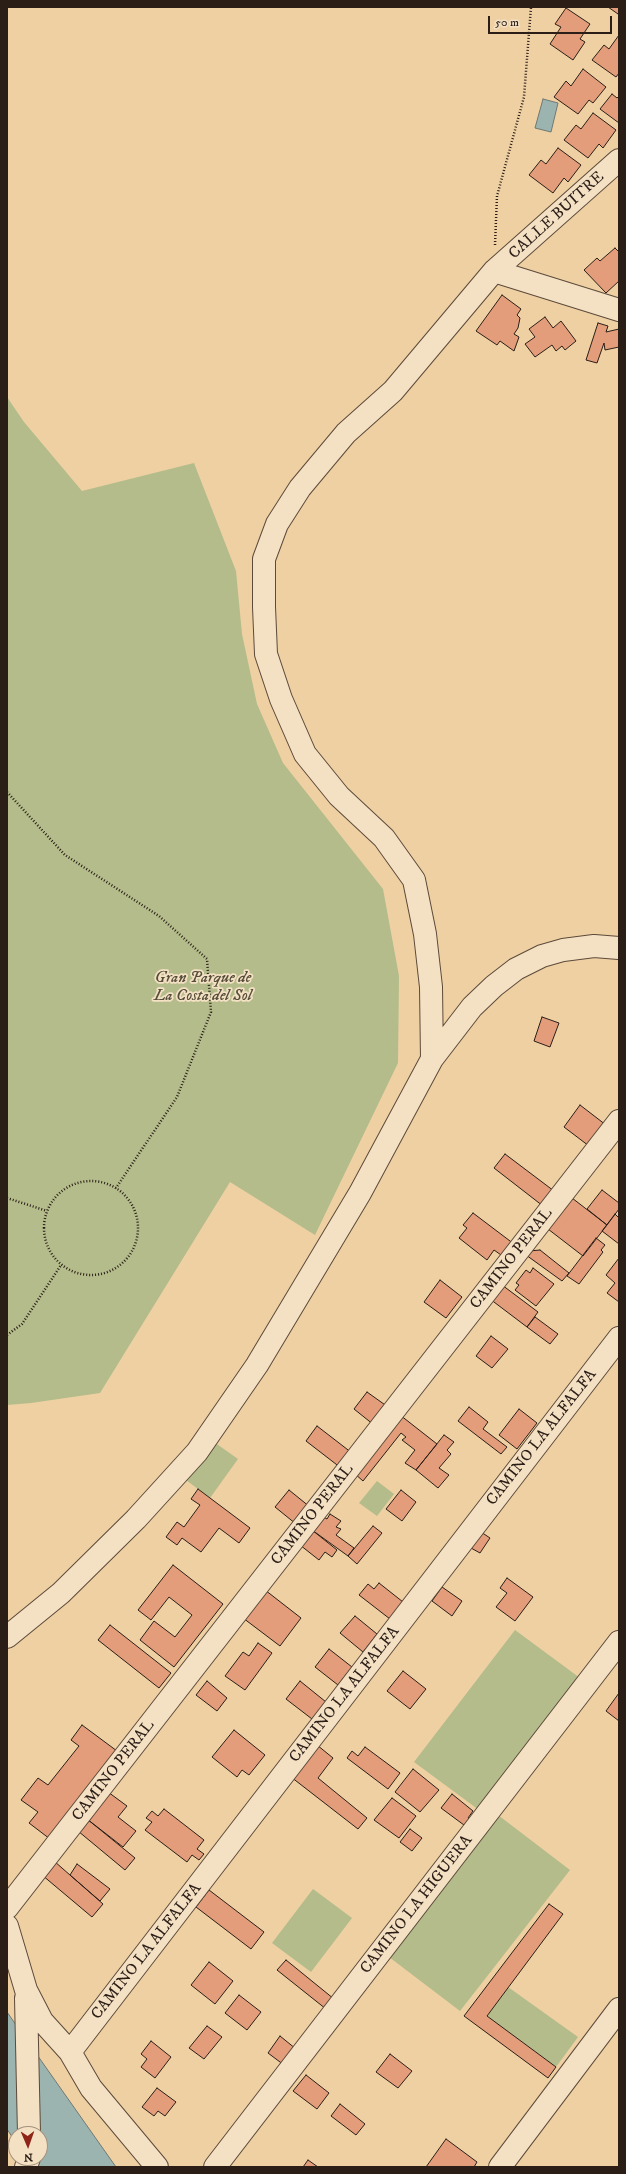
<!DOCTYPE html>
<html>
<head>
<meta charset="utf-8">
<style>
  body { margin:0 }
  #map { position:relative; width:626px; height:2174px; overflow:hidden; background:#eed0a3; font-family:"IM FELL DW Pica",serif }
  canvas { display:block }
  .frame { position:absolute; inset:0; border:8px solid #2b1e17; pointer-events:none }
  .north { position:absolute; left:8px; top:2126px; width:40px; height:40px; box-sizing:border-box; background:#f4e0c3; border:1px solid #a4927e; border-radius:50%; rotate:178deg; font-size:11px; font-weight:700; line-height:16px; text-align:center; color:#2b1e17 }
  .north::after { content:''; display:block; margin:auto; width:14px; height:18px; background:#8f2418; clip-path:polygon(50% 0,100% 100%,50% 72%,0 100%) }
  .scale { position:absolute; left:488px; top:16px; width:124px; height:18px; box-sizing:border-box; border:2px solid #2b1e17; border-top:0; padding-left:5px; font-size:12px; line-height:14px; white-space:nowrap; color:#2b1e17; -webkit-text-stroke:3px #f4e0c3; paint-order:stroke }
</style>
</head>
<body>
<div id="map">
<canvas width="626" height="2174"></canvas>
<div class="frame"></div>
<div class="north">N</div>
<div class="scale">50 m</div>
</div>
<script>
const context = document.querySelector('canvas').getContext('2d');
context.lineJoin = 'round';
function paint(path, color) { context.fillStyle = color; context.fill(path, 'evenodd'); }
const poly = rows => new Path2D(rows.map(r => 'M' + r).join(''));
function stroke(path, color, width, dash) { context.strokeStyle = color; context.lineWidth = width; context.lineCap = dash ? 'butt' : 'round'; context.setLineDash(dash || []); context.stroke(path); }
function write(font, color, halo, rows, align = 'center') {
  context.font = font + ' "IM FELL DW Pica",serif'; context.lineWidth = 3.5; context.setLineDash([]); context.textBaseline = 'middle'; context.strokeStyle = halo; context.fillStyle = color; for (const [text, x, y, turn = 0] of rows) {
    context.save(); context.translate(x, y); context.rotate((+turn || 0) * Math.PI / 180); context.textAlign = isNaN(turn) ? turn : align; if (halo) context.strokeText(text, 0, 0); context.fillText(text, 0, 0); context.restore();
  }
}
paint(poly([
  [7,397,24,422,82,491,194,463,236,571,242,634,257,704,283,763,383,889,399,976,398,1063,315,1235,230,1182,100,1393,31,1403,7,1405],
  [214,1442,238,1459,210,1498,186,1480],
  [377,1481,394,1494,377,1516,359,1503],
  [515,1630,580,1678,479,1810,414,1762],
  [498,1815,570,1870,460,2011,389,1957],
  [313,1889,352,1918,311,1972,272,1943],
  [508,1987,578,2037,556,2067,487,2016]
]), '#b3bc8a');
const water = poly([
  [543,99,558,103,551,132,535,128,543,99],
  [7,2012,28,2042,116,2167,31,2167,29,2158,40,2158,40,2134,16,2134,16,2143,7,2129,7,2012]
]);
paint(water, '#9cb4b0');
stroke(water, '#6f7873', 1);
const building = poly([
  [608,7,619,7,619,12,618,14,608,7],
  [566,8,590,24,580,39,585,42,573,60,550,44,561,27,555,24,566,8],
  [619,35,619,73,616,77,592,60,604,45,609,49,619,35],
  [583,69,606,87,593,103,589,100,578,114,554,97,566,81,571,86,583,69],
  [612,94,617,98,619,96,619,123,600,109,612,94],
  [593,113,616,130,603,148,599,144,588,158,564,140,576,125,581,129,593,113],
  [558,148,581,165,568,182,564,178,553,193,529,175,541,160,546,164,558,148],
  [615,248,619,252,619,281,606,293,584,270,597,258,600,261,615,248],
  [502,295,521,309,517,315,520,318,518,328,514,334,519,337,514,351,500,341,497,345,476,331,502,295],
  [545,317,553,328,561,321,576,341,565,350,562,346,556,351,552,345,535,357,525,344,535,337,529,329,545,317],
  [598,323,608,326,606,332,619,329,619,347,605,350,604,343,597,363,586,360,598,323],
  [542,1017,559,1023,550,1047,534,1041,542,1017],
  [580,1105,606,1125,589,1146,564,1127,580,1105],
  [505,1154,554,1191,543,1206,494,1168,505,1154],
  [602,1190,619,1203,619,1209,607,1225,587,1209,602,1190],
  [572,1198,607,1225,583,1256,548,1229,572,1198],
  [473,1213,514,1244,504,1257,494,1250,487,1260,459,1238,467,1228,463,1225,473,1213],
  [615,1214,619,1218,619,1244,602,1231,615,1214],
  [596,1238,605,1245,601,1250,603,1252,579,1284,567,1276,596,1238],
  [540,1250,569,1273,562,1281,526,1255,529,1251,540,1250],
  [619,1258,619,1302,607,1293,615,1283,606,1275,619,1258],
  [533,1268,554,1284,536,1306,515,1290,519,1285,516,1283,526,1270,530,1273,533,1268],
  [440,1280,462,1297,446,1318,424,1302,440,1280],
  [502,1285,538,1312,527,1327,490,1299,502,1285],
  [535,1317,558,1334,550,1344,527,1327,535,1317],
  [491,1336,508,1349,492,1368,476,1356,491,1336],
  [367,1392,388,1407,374,1425,354,1409,367,1392],
  [469,1407,488,1422,483,1429,507,1447,501,1454,458,1421,469,1407],
  [519,1409,537,1423,517,1449,499,1435,519,1409],
  [400,1415,437,1444,416,1470,405,1463,415,1450,402,1440,406,1437,401,1433,363,1481,354,1473,400,1415],
  [317,1426,352,1453,341,1468,306,1441,317,1426],
  [444,1435,454,1442,447,1450,451,1454,439,1468,449,1475,438,1488,416,1470,444,1435],
  [198,1489,250,1528,239,1543,219,1528,201,1552,182,1538,177,1545,166,1537,177,1522,184,1527,200,1505,191,1499,198,1489],
  [289,1490,310,1507,296,1524,275,1507,289,1490],
  [401,1490,416,1502,402,1521,386,1509,401,1490],
  [330,1514,341,1521,336,1527,341,1529,336,1535,354,1548,348,1556,312,1530,322,1516,327,1519,330,1514],
  [373,1526,382,1533,357,1564,348,1556,373,1526],
  [312,1530,337,1550,332,1557,325,1552,319,1560,300,1545,312,1530],
  [481,1532,490,1538,480,1553,471,1548,481,1532],
  [173,1565,223,1604,174,1667,140,1640,154,1621,175,1637,192,1615,169,1597,151,1620,138,1610,173,1565],
  [507,1578,533,1597,515,1621,496,1607,507,1593,500,1588,507,1578],
  [379,1583,403,1602,390,1619,359,1595,368,1584,374,1589,379,1583],
  [442,1587,462,1601,452,1616,432,1601,442,1587],
  [265,1590,301,1618,280,1646,243,1618,265,1590],
  [355,1616,377,1634,363,1652,340,1633,355,1616],
  [110,1625,171,1673,159,1688,98,1640,110,1625],
  [258,1643,272,1653,245,1690,225,1676,243,1652,249,1656,258,1643],
  [329,1649,352,1667,338,1685,315,1667,329,1649],
  [403,1671,426,1689,410,1709,387,1691,403,1671],
  [207,1681,227,1698,217,1711,196,1695,207,1681],
  [300,1681,326,1702,312,1719,286,1699,300,1681],
  [619,1693,619,1721,606,1711,619,1693],
  [82,1725,117,1751,50,1839,29,1823,38,1812,21,1800,38,1778,48,1785,79,1746,71,1740,82,1725],
  [234,1730,265,1755,249,1775,242,1770,237,1777,212,1757,234,1730],
  [317,1745,333,1758,318,1778,367,1818,358,1829,291,1777,317,1745],
  [365,1747,400,1773,388,1789,347,1758,352,1751,358,1756,365,1747],
  [413,1769,439,1790,420,1812,395,1792,413,1769],
  [108,1792,127,1806,118,1817,136,1831,123,1847,87,1819,108,1792],
  [452,1794,473,1811,468,1818,472,1821,468,1828,441,1808,452,1794],
  [392,1798,416,1816,399,1838,374,1820,392,1798],
  [164,1809,204,1840,197,1849,204,1854,199,1860,192,1855,187,1862,145,1830,152,1822,146,1818,152,1811,158,1816,164,1809],
  [87,1819,135,1858,125,1870,78,1831,87,1819],
  [410,1829,422,1838,412,1851,400,1842,410,1829],
  [54,1861,103,1904,92,1917,42,1875,54,1861],
  [77,1864,110,1889,100,1901,70,1875,77,1864],
  [209,1890,264,1932,251,1949,196,1907,209,1890],
  [549,1904,563,1914,487,2016,556,2067,548,2078,464,2016,549,1904],
  [286,1960,334,1999,326,2009,277,1970,286,1960],
  [209,1962,233,1981,215,2004,191,1985,209,1962],
  [239,1995,261,2012,247,2030,225,2013,239,1995],
  [207,2026,222,2037,204,2059,189,2048,207,2026],
  [280,2036,296,2049,284,2065,268,2053,280,2036],
  [151,2041,171,2057,155,2078,141,2067,147,2059,141,2054,151,2041],
  [390,2054,412,2071,398,2088,376,2072,390,2054],
  [306,2075,329,2093,317,2109,293,2091,306,2075],
  [157,2088,176,2102,165,2116,158,2111,154,2116,142,2107,157,2088],
  [340,2104,365,2124,356,2135,331,2116,340,2104],
  [446,2139,477,2162,474,2167,426,2167,446,2139],
  [308,2160,318,2167,303,2167,308,2160]
]);
paint(building, '#e39d7b');
stroke(building, '#2b1e17', 1);
const minor = poly([
  [494,271,619,310],
  [432,1059,472,1007,494,986,516,969,542,956,563,950,594,946,619,948],
  [7,1637,61,1593,136,1519,197,1452,257,1365,360,1193,432,1059,431,987,425,934,414,880,384,838,339,796,305,754,281,699,266,654,264,607,264,559,277,524,300,488,346,433,393,391,494,271,619,160],
  [7,1908,619,1121],
  [7,1926,26,1990,42,2021,70,2052,91,2088,157,2167],
  [26,1998,29,2134],
  [70,2052,619,1338],
  [26,2167,29,2158],
  [215,2167,619,1642],
  [500,2167,619,2009]
]);
stroke(minor, '#5c4a3a', 24);
stroke(poly([
  [495,245,497,196,524,97,531,7],
  [7,792,65,855,159,916,207,959,211,1012,177,1097,116,1188],
  '44 1228a47 47 0 1 1 94 0a47 47 0 1 1-94 0Z',
  [7,1198,47,1211],
  [7,1335,22,1324,61,1265],
  [7,2141,12,2151]
]), '#2b1e17', 2.5, [1, 2]);
stroke(minor, '#f4e0c3', 22);
write('16px', '#2b1e17', '#f4e0c3', [
  ["CALLE BUITRE",557,216,-42],
  ["CAMINO PERAL",512,1259,-52],
  ["CAMINO LA ALFALFA",542,1438,-52],
  ["CAMINO PERAL",313,1515,-52],
  ["CAMINO LA ALFALFA",345,1695,-52],
  ["CAMINO PERAL",114,1771,-52],
  ["CAMINO LA HIGUERA",417,1905,-52],
  ["CAMINO LA ALFALFA",147,1952,-52]
]);
write('italic 16px', '#544d3a', '#f4e0c3', [
  ["Gran Parque de",203,979],
  ["La Costa del Sol",203,997]
]);
</script>
</body>
</html>
